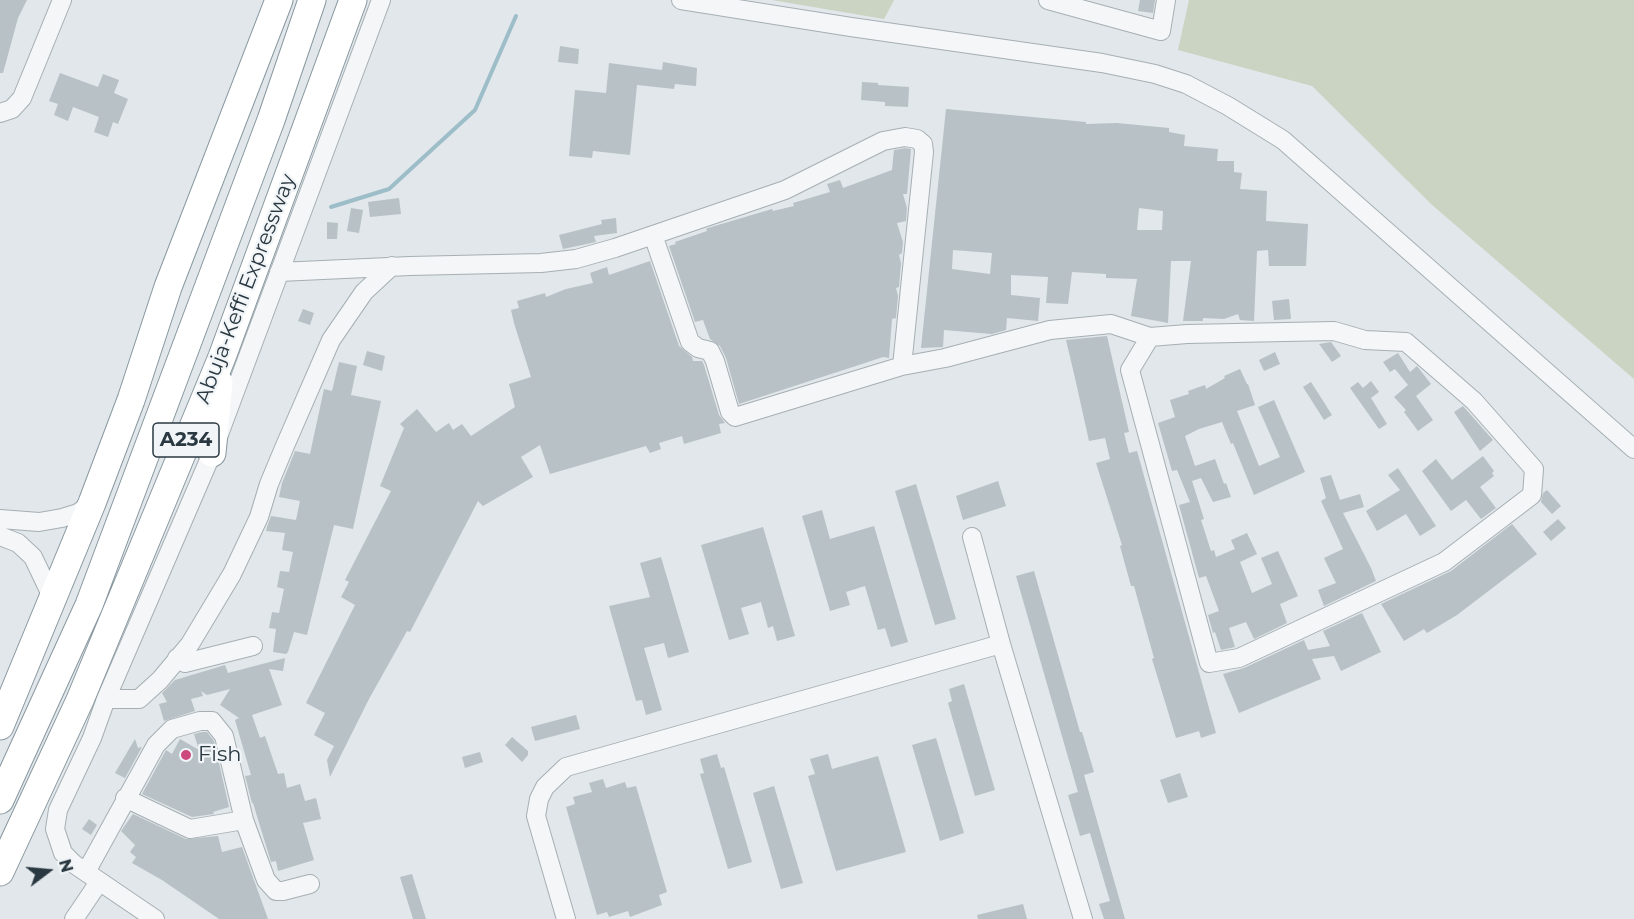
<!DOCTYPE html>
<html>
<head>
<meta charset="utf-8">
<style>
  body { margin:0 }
  #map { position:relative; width:1634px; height:919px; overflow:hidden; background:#e1e7ea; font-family:Montserrat,sans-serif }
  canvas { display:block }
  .north { position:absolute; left:18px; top:841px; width:60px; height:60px; -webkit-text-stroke:4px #f1f5f7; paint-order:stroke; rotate:74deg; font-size:16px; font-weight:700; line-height:24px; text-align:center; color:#2a3841 }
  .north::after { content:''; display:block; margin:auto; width:21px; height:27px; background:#2a3841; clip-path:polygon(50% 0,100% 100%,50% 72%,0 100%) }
</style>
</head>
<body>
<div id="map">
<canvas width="1634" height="919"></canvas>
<div class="north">N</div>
</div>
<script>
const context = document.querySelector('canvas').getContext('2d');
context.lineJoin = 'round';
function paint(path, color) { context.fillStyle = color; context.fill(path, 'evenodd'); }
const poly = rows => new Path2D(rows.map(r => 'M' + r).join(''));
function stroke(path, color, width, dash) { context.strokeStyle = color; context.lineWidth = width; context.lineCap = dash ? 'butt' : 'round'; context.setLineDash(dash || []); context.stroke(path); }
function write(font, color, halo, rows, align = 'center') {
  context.font = font + ' Montserrat,sans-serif'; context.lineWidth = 4.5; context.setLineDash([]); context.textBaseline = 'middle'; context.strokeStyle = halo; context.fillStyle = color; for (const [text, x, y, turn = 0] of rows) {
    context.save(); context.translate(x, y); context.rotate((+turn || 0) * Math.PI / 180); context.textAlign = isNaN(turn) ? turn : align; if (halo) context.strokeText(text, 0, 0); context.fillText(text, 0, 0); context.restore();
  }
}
paint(poly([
  [772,0,894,0,884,19],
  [1189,0,1634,0,1634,379,1431,204,1312,86,1178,50]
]), '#cbd3c2');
stroke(poly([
  [331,207,389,189,475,110,516,16]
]), '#9dbdc9', 4);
paint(poly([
  [0,0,27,0,18,18,3,73,0,73],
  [1140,0,1155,0,1153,13,1138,11],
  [560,46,579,49,578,64,558,62],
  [663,62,697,68,696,86,675,84,674,89,637,85,630,155,593,151,592,158,569,156,575,90,606,93,609,63,662,70],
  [60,73,98,87,103,74,119,80,114,93,128,99,118,124,113,122,108,137,94,132,99,117,73,107,68,121,54,115,58,104,49,101],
  [862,82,878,83,878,85,909,87,908,107,885,106,885,102,861,100],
  [946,109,1086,122,1086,124,1117,123,1169,128,1169,132,1185,135,1184,146,1218,149,1217,161,1234,161,1234,172,1242,173,1240,189,1267,191,1266,221,1308,224,1306,266,1269,266,1268,250,1257,251,1254,321,1240,320,1238,314,1224,319,1203,318,1203,321,1183,321,1191,261,1171,261,1168,323,1131,316,1137,279,1106,278,1106,274,1072,272,1068,304,1046,303,1048,277,1011,275,1011,295,1040,298,1038,321,1007,318,1006,330,992,334,944,330,943,347,921,348],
  [1139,208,1163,211,1162,230,1137,230],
  [953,250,992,253,990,274,952,269],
  [905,148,911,149,907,194,903,194,907,208,906,221,897,223,903,242,902,253,899,255,901,263,899,287,896,288,898,296,896,318,892,319,889,358,883,357,865,363,739,404,726,358,720,346,710,339,703,320,695,322,669,246,676,244,675,242,707,231,706,229,708,228,772,209,773,211,794,206,793,203,830,192,827,184,840,180,843,188,892,170,894,150],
  [399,198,401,214,370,217,368,202],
  [351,208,363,210,359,233,347,231],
  [616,218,617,233,594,236,596,242,563,249,559,235,602,224,601,220],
  [327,222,338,223,337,239,327,239],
  [650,261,679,346,692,357,693,361,702,361,704,365,719,415,725,423,719,424,721,433,684,444,682,436,659,443,661,449,650,453,646,446,550,474,540,445,521,457,533,477,483,506,478,501,410,632,407,631,369,699,330,777,327,760,334,746,314,735,325,713,306,703,355,605,341,597,349,582,345,580,391,491,380,486,404,428,400,424,417,409,436,432,449,423,453,430,462,424,471,436,515,407,509,384,531,377,514,323,511,310,519,308,517,301,545,293,546,297,566,289,593,283,590,273,607,267,609,275],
  [1289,299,1291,319,1274,320,1272,301],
  [303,309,314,313,310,325,298,321],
  [1107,336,1129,432,1124,433,1129,453,1137,451,1216,733,1201,738,1199,731,1176,738,1152,659,1154,658,1134,586,1131,586,1120,546,1122,545,1096,463,1110,459,1105,438,1089,441,1075,378,1066,340],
  [1331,342,1341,356,1332,362,1319,344],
  [367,351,385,356,382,371,363,365],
  [1275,352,1280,364,1264,371,1259,360],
  [1398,353,1410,372,1417,366,1431,384,1416,396,1433,420,1418,431,1404,412,1406,410,1394,397,1408,385,1395,369,1390,372,1383,362],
  [339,362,357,366,351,395,381,401,353,529,334,525,307,635,294,632,288,652,286,654,273,652,276,629,269,628,272,612,279,613,284,589,277,587,280,571,289,572,293,552,282,550,285,533,266,531,267,527,271,516,296,520,300,501,279,497,282,483,295,451,310,454,324,389,332,391],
  [1240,369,1247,384,1248,384,1255,405,1237,411,1259,466,1280,457,1258,407,1274,400,1305,472,1254,495,1233,443,1231,444,1222,422,1199,429,1185,436,1195,466,1215,459,1224,484,1226,483,1231,497,1213,502,1201,478,1192,481,1204,519,1201,520,1211,551,1214,550,1216,557,1235,549,1231,540,1247,533,1257,554,1240,562,1252,593,1272,584,1261,558,1278,551,1298,596,1280,604,1287,623,1254,639,1246,622,1229,628,1235,647,1221,650,1215,632,1213,633,1208,615,1219,611,1206,576,1199,578,1179,505,1190,502,1177,470,1172,471,1158,423,1175,417,1170,400,1189,394,1188,391,1205,385,1206,389,1225,378,1224,376],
  [1371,381,1379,392,1371,398,1387,424,1379,429,1350,388,1358,382,1363,388],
  [1311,382,1332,415,1324,420,1303,387],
  [1463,406,1493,440,1480,451,1454,412],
  [1483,456,1494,471,1492,473,1494,476,1480,487,1496,508,1481,519,1466,500,1451,511,1422,471,1436,459,1452,480],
  [1398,468,1436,526,1420,536,1406,514,1377,531,1366,511,1400,490,1388,475],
  [1331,475,1340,500,1360,494,1364,507,1343,513,1371,568,1376,581,1324,606,1318,590,1336,583,1324,558,1343,549,1321,501,1326,498,1320,478],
  [998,481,1006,506,963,520,956,496],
  [916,484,956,619,935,625,895,491],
  [1547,490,1561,506,1552,514,1541,502,1543,493],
  [822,510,830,539,874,526,908,642,891,647,885,628,878,630,865,586,846,592,850,605,830,611,802,516],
  [1558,519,1566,528,1551,541,1543,532],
  [1512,524,1537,554,1457,615,1427,633,1424,629,1404,641,1381,604,1451,571],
  [763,527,795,636,777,641,773,626,768,628,761,602,741,608,749,634,729,640,701,545],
  [661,557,689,652,668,658,664,643,644,648,662,710,646,715,642,700,636,701,609,606,650,597,640,563],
  [1034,571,1080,732,1082,732,1094,772,1084,775,1125,919,1104,919,1099,904,1110,901,1090,833,1080,836,1068,795,1078,792,1016,576],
  [1362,613,1381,652,1341,671,1334,656,1312,659,1321,679,1239,713,1223,674,1244,668,1304,640,1308,650,1330,646,1323,631],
  [285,658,283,671,269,669,282,705,252,715,260,738,265,736,278,774,284,773,287,788,300,784,305,801,316,798,321,819,303,823,314,860,278,871,276,861,271,862,253,803,252,803,245,776,251,775,235,720,239,718,220,705,230,689,207,695,201,691,203,696,191,699,195,711,164,721,159,704,167,702,162,693,175,680,225,665,228,673],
  [964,684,995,790,975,796,948,703,952,701,949,689],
  [576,715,580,729,535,741,531,727],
  [202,732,207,732,214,741,229,807,213,812,214,814,192,817,142,794,165,752,166,750,172,754,180,739,199,750,194,734],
  [512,737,528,751,528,755,522,762,505,745],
  [936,738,964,833,940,841,912,745],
  [135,739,138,748,142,747,125,778,115,773],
  [480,752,483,762,465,768,462,757],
  [717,754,721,768,724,767,752,862,728,869,700,774,704,773,700,759],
  [828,754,832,769,878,756,906,852,836,871,808,776,815,774,810,759],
  [1180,773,1188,797,1168,803,1160,780],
  [603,779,606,788,625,782,627,788,636,786,667,892,659,895,662,905,630,917,628,911,609,917,607,912,597,915,566,807,575,804,573,797,592,792,589,783],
  [774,786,803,883,781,889,753,793],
  [133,814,186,839,218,836,222,852,242,847,268,919,219,919,162,880,132,863,136,857,130,852,135,845,121,831],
  [89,819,97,825,91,835,82,829],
  [412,874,426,919,413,919,400,877],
  [1023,904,1027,919,978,919,977,915]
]), '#b8c1c6');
const minor = poly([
  [681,0,851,27,1102,63,1155,74,1186,84,1228,106,1283,140,1634,449],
  [1048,0,1161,31,1166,0],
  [0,113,12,109,22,98,62,0],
  [653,235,690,342,698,348,710,351,715,361,730,412,735,417,902,366,945,358,1050,330,1111,324,1150,337,1187,334,1334,331,1365,340,1406,342,1474,401,1534,469,1532,495,1444,562,1239,658,1209,663,1130,370,1150,337],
  [279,272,410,266,541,263,576,259,615,248,785,190,883,141,905,137,917,139,923,144,924,152,902,366],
  [0,519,39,522,62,518,78,513,92,503],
  [0,536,18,543,33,557,53,599],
  [972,537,1001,644],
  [177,658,185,663,253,646],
  [106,699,139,699,160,680,190,644,232,574,259,517,269,484,284,448,331,340,364,292,392,266],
  [125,798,190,829,244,820],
  [86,872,156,745,172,729,200,721,212,721,224,736,244,820,266,880,276,891,283,891,310,884],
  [74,919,99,882],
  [155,919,74,864,63,853,55,829,58,810,92,738,106,699,212,453,381,0],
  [566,919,536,816,539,799,545,787,566,767,1001,644,1083,919]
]);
const highway = poly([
  [212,453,219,382],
  [0,726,92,503,131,400,168,287,279,0],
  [0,800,89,605,271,120,312,0],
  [0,872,80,700,222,357,353,0]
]);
stroke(minor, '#a6afb4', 20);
stroke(highway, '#8998a0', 29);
stroke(minor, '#f4f6f8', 18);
stroke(highway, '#fff', 27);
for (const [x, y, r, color] of [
  [186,755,6,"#cd487c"]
]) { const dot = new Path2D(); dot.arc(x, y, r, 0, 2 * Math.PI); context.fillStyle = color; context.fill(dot); stroke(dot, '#f1f5f7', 2); }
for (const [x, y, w] of [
  [186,440,66]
]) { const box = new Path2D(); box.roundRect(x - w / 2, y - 17, w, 34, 4.5); context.fillStyle = '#f1f5f7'; context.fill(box); stroke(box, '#2a3841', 1.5); }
write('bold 20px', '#2a3841', null, [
  ["A234",186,440]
]);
write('21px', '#2a3841', '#f1f5f7', [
  ["Abuja-Keffi Expressway",246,289,-69]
]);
write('21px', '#2a3841', '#f1f5f7', [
  ["Fish",198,755]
], 'left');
</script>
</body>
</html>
